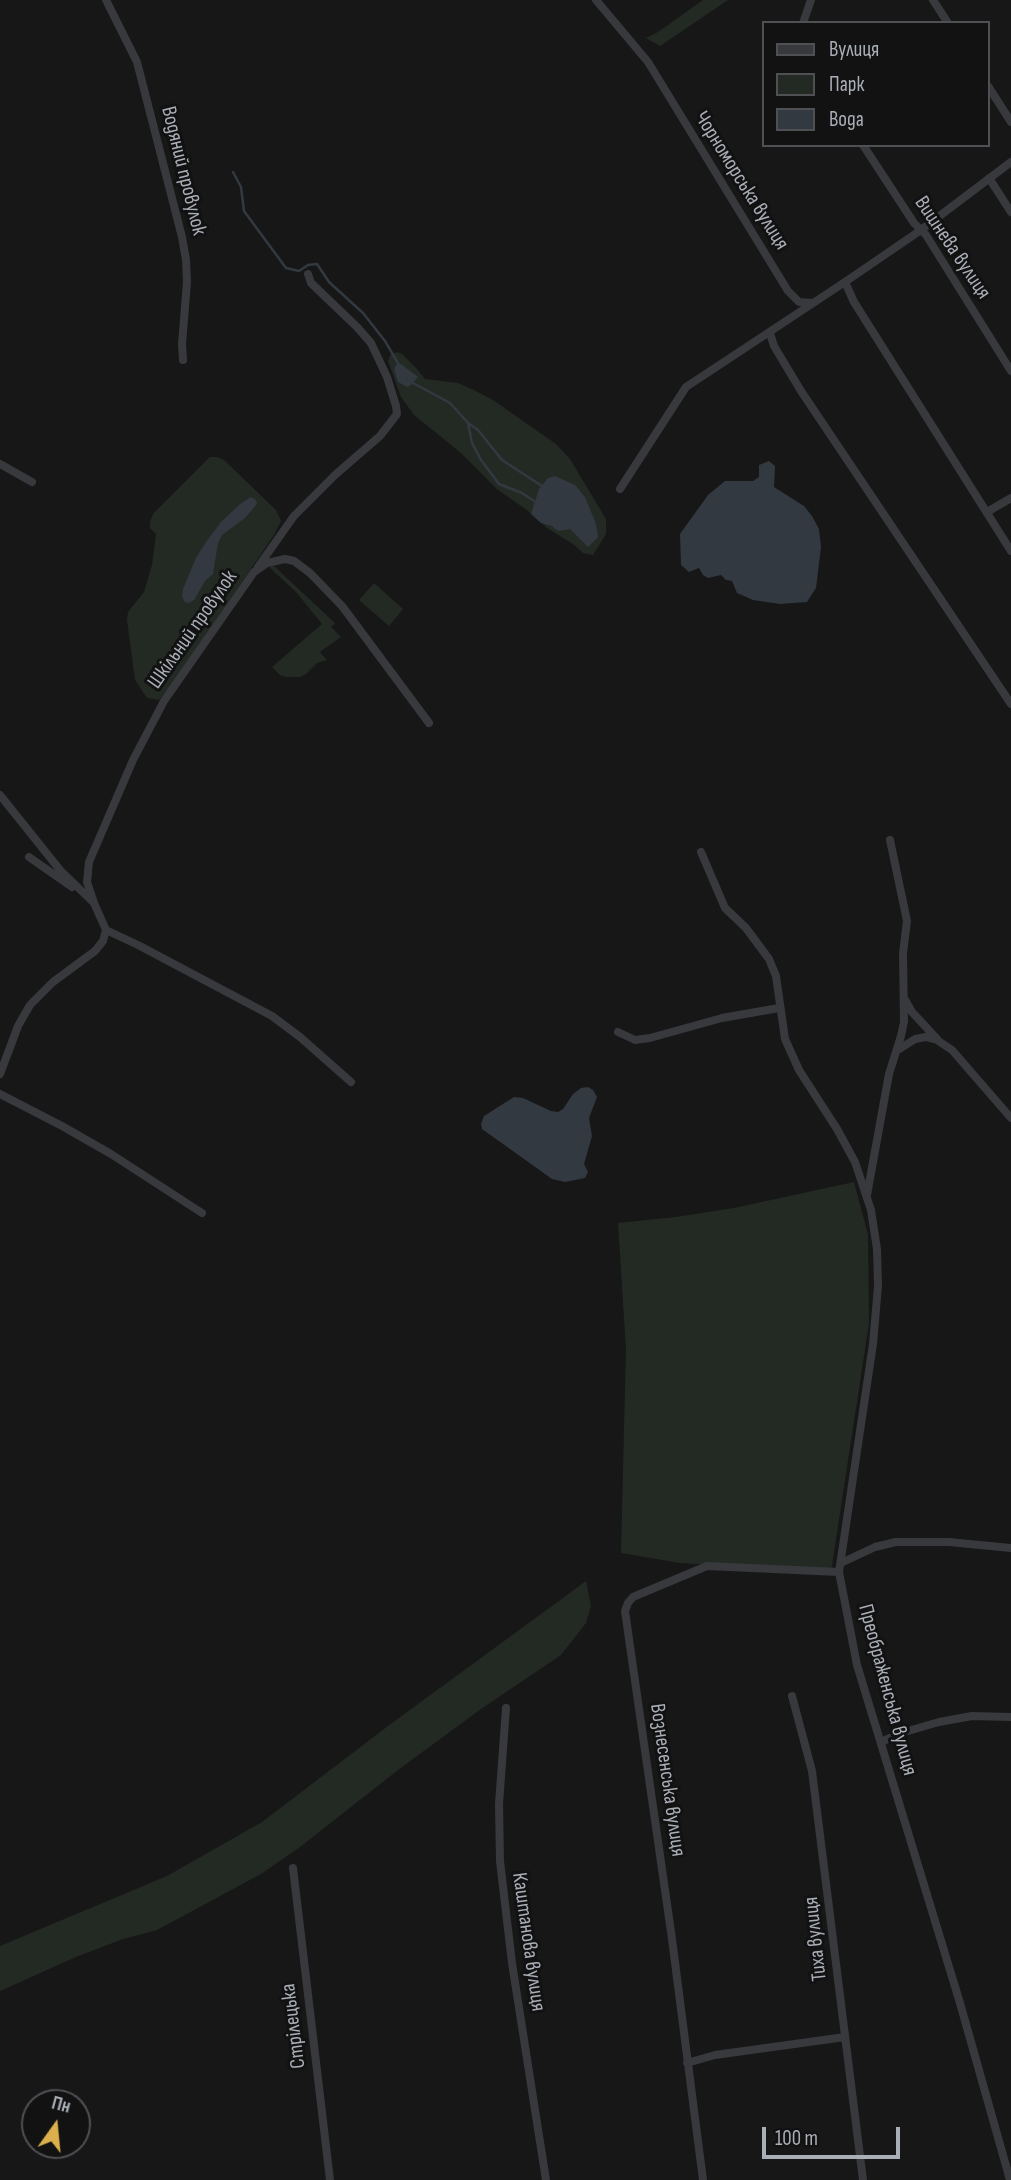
<!DOCTYPE html>
<html>
<head>
<meta charset="utf-8">
<style>
  body { margin:0 }
  #map { position:relative; width:1011px; height:2180px; overflow:hidden; background:#171718; font-family:"Sofia Sans Condensed",sans-serif }
  canvas { display:block }
  .legend { position:absolute; left:762px; top:21px; width:228px; height:126px; box-sizing:border-box; background:#121213; border:2px solid #4f5054; margin:0; padding:9px 12px; list-style:none; font-size:21px; color:#aaaeb6 }
  .legend li { display:flex; align-items:center; gap:14px; height:35px }
  .legend b { width:35px; border:2px solid #4f5054 }
  .north { position:absolute; left:21px; top:2089px; width:70px; height:70px; box-sizing:border-box; background:#121213; border:2px solid #4f5054; border-radius:50%; rotate:15deg; font-size:19px; font-weight:700; line-height:28px; text-align:center; color:#aaaeb6 }
  .north::after { content:''; display:block; margin:auto; width:24px; height:32px; background:#dbb04c; clip-path:polygon(50% 0,100% 100%,50% 72%,0 100%) }
  .scale { position:absolute; left:762px; top:2127px; width:138px; height:32px; box-sizing:border-box; border:4px solid #aaaeb6; border-top:0; padding-left:9px; font-size:21px; line-height:24px; white-space:nowrap; color:#aaaeb6; -webkit-text-stroke:5px #121213; paint-order:stroke }
</style>
</head>
<body>
<div id="map">
<canvas width="1011" height="2180"></canvas>
<ul class="legend">
<li><b style="height:9px;background:#38393d"></b>Вулиця</li>
<li><b style="height:19px;background:#232a24"></b>Парк</li>
<li><b style="height:19px;background:#323940"></b>Вода</li>
</ul>
<div class="north">Пн</div>
<div class="scale">100 m</div>
</div>
<script>
const context = document.querySelector('canvas').getContext('2d');
context.lineJoin = 'round';
function paint(path, color) { context.fillStyle = color; context.fill(path, 'evenodd'); }
const poly = rows => new Path2D(rows.map(r => 'M' + r).join(''));
function stroke(path, color, width, dash) { context.strokeStyle = color; context.lineWidth = width; context.lineCap = dash ? 'butt' : 'round'; context.setLineDash(dash || []); context.stroke(path); }
function write(font, color, halo, rows, align = 'center') {
  context.font = font + ' "Sofia Sans Condensed",sans-serif'; context.lineWidth = 6; context.setLineDash([]); context.textBaseline = 'middle'; context.strokeStyle = halo; context.fillStyle = color; for (const [text, x, y, turn = 0] of rows) {
    context.save(); context.translate(x, y); context.rotate((+turn || 0) * Math.PI / 180); context.textAlign = isNaN(turn) ? turn : align; if (halo) context.strokeText(text, 0, 0); context.fillText(text, 0, 0); context.restore();
  }
}
paint(poly([
  [703,0,728,0,660,46,646,38,658,32],
  [397,352,402,354,417,369,425,379,458,383,474,390,493,400,556,444,570,459,606,519,606,534,593,555,583,553,573,544,547,528,528,511,497,489,461,453,414,415,401,397,388,361,390,355],
  [210,457,217,457,224,460,276,510,281,521,274,535,173,683,159,700,147,698,135,680,127,620,128,612,144,592,152,565,156,534,150,528,150,522,153,514],
  [274,566,335,623,331,627,341,637,320,652,327,660,317,663,306,674,300,677,286,677,280,675,272,667,322,624,296,592,269,567],
  [374,583,403,609,389,626,359,600],
  [854,1182,868,1235,869,1323,831,1572,680,1563,621,1553,626,1349,618,1223,676,1217,734,1208],
  [586,1581,591,1606,586,1623,561,1655,481,1709,398,1770,300,1847,261,1874,157,1930,123,1939,76,1957,0,1991,0,1946,167,1876,262,1822,388,1726]
]), '#232a24');
paint(poly([
  [401,364,418,377,411,385,407,387,398,382,394,369,396,365],
  [769,461,775,466,774,487,804,506,812,516,819,529,821,547,816,588,807,602,780,604,753,600,737,593,732,581,726,580,721,575,708,578,703,575,699,568,689,572,681,565,680,534,708,495,725,481,753,481,759,477,759,465],
  [555,476,575,485,585,497,596,524,598,537,588,547,570,529,559,531,555,529,552,526,541,523,531,514,539,489,548,478],
  [251,497,256,500,257,504,245,518,222,535,218,543,213,574,205,581,194,600,189,603,185,602,182,597,183,589,196,558,206,542,221,522,240,504],
  [588,1087,593,1090,597,1097,589,1118,592,1136,584,1164,588,1172,585,1178,565,1182,552,1179,482,1129,481,1124,484,1116,514,1097,523,1098,551,1111,558,1112,563,1109,573,1094,581,1088]
]), '#323940');
stroke(poly([
  [233,172,241,187,244,211,286,268,299,271,308,265,317,264,329,282,363,313,385,341,399,365],
  [413,383,450,403,461,415,468,423,472,443,481,460,499,484,522,493,534,501],
  [468,423,478,430,502,460,542,486]
]), '#323940', 2.5);
stroke(poly([
  [106,0,137,62,182,237,186,260,187,282,182,344,183,360],
  [596,0,648,62,788,291,799,302,813,303],
  [933,0,948,23],
  [803,23,811,0],
  [988,86,1011,122],
  [863,145,914,223,926,235,1011,371],
  [989,178,1011,212],
  [845,282,854,302,1011,551],
  [770,333,774,346,801,391,1011,704],
  [0,464,32,482],
  [620,489,686,387,845,282,921,230,1011,162],
  [987,512,1011,498],
  [258,567,294,516,335,475,380,436,397,414,396,406,387,377,371,343,357,327,311,283,308,274],
  [0,795,60,870,94,903,106,930,138,945,272,1016,300,1037,351,1082],
  [701,852,725,908,746,928,769,959,776,976,785,1039,799,1070,837,1129,855,1162,871,1210,877,1249,878,1286,873,1344,839,1572,857,1665,960,2003,1010,2180],
  [29,857,72,887],
  [94,903,87,882,89,862,133,760,164,701,254,572,267,563,285,559,294,561,310,573,342,606,429,723],
  [904,998,912,1012,937,1039],
  [618,1032,635,1040,650,1038,722,1018,779,1008],
  [898,1050,915,1039,926,1037,937,1040,952,1050,1011,1118],
  [0,1074,18,1026,30,1005,53,982,95,951,103,941,106,930],
  [0,1094,62,1126,111,1154,202,1213],
  [867,1195,889,1074,901,1036,904,1022,903,953,907,921,890,840],
  [841,1563,875,1547,896,1542,949,1542,1011,1548],
  [792,1696,812,1771,863,2180],
  [506,1708,499,1804,500,1861,512,1963,546,2180],
  [881,1742,901,1733,939,1722,972,1716,1011,1717],
  [293,1868,330,2180],
  [687,2063,715,2055,845,2037],
  [703,2180,672,1939,625,1611,628,1603,633,1597,707,1566,839,1572]
]), '#38393d', 8);
write('21px', '#aaaeb6', '#121213', [
  ["Водяний провулок",183,171,76],
  ["Чорноморська вулиця",741,181,58],
  ["Вишнева вулиця",952,248,56],
  ["Шкільний провулок",193,630,-55],
  ["Преображенська вулиця",887,1690,75],
  ["Вознесенська вулиця",667,1780,82],
  ["Тиха вулиця",816,1939,-96],
  ["Каштанова вулиця",528,1942,82],
  ["Стрілецька",294,2026,-97]
]);
</script>
</body>
</html>
